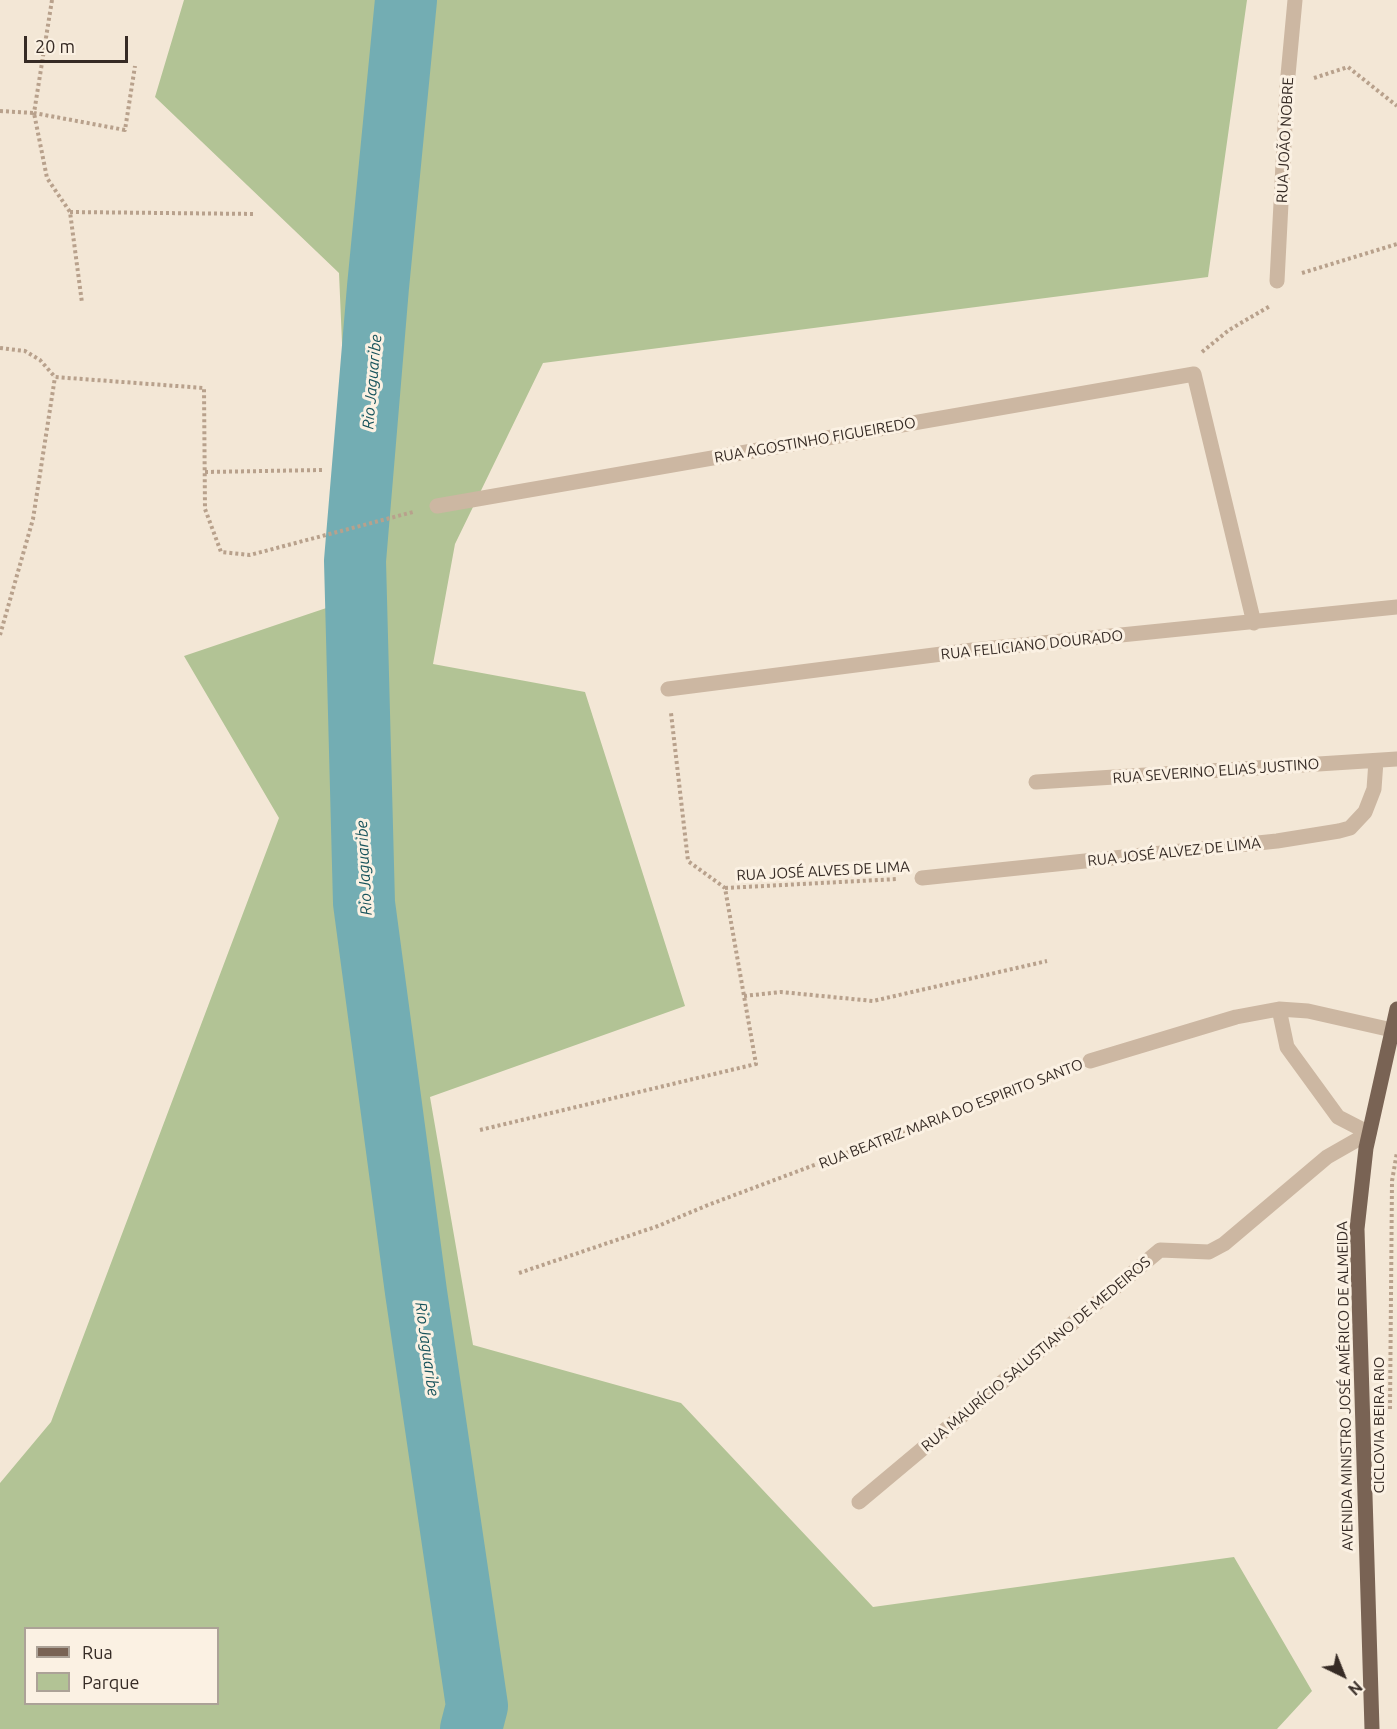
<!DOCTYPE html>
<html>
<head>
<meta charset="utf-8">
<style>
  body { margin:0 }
  #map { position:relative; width:1397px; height:1729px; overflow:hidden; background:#f3e7d6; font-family:Ubuntu,sans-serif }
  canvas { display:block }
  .legend { position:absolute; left:24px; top:1627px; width:195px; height:78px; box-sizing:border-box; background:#fbf1e3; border:2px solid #aca297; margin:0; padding:8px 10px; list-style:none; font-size:18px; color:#362b25 }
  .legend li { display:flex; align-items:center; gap:12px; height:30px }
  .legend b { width:30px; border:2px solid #aca297 }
  .north { position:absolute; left:1313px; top:1645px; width:60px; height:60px; -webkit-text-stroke:4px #fbf1e3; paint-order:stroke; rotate:137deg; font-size:16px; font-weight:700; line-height:24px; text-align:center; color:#362b25 }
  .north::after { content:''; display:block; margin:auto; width:21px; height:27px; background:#362b25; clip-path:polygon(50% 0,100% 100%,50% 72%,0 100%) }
  .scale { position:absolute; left:24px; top:36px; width:104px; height:27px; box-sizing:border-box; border:3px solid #362b25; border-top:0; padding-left:8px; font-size:18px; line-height:21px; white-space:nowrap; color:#362b25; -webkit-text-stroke:4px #fbf1e3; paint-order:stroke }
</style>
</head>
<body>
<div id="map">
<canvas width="1397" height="1729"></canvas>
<ul class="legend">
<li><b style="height:8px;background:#796354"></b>Rua</li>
<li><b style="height:16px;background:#b2c395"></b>Parque</li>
</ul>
<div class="north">N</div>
<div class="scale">20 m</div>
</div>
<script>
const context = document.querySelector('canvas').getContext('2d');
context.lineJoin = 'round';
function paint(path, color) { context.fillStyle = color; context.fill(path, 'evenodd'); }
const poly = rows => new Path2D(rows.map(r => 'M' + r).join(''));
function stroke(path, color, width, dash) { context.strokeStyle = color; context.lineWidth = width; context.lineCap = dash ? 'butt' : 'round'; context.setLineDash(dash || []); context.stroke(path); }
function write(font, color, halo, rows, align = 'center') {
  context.font = font + ' Ubuntu,sans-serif'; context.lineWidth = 6; context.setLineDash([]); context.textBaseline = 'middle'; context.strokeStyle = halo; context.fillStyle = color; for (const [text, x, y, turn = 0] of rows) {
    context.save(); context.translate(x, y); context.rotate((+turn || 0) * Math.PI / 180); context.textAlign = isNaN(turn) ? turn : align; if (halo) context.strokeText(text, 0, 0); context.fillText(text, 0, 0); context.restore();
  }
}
paint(poly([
  [184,0,1247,0,1208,277,543,363,455,544,433,664,585,692,685,1006,430,1097,473,1345,681,1403,873,1607,1234,1557,1312,1691,1277,1729,0,1729,0,1483,51,1422,279,818,184,656,353,599,339,273,155,97],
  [26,1628,218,1628,218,1704,26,1704]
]), '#b2c395');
stroke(poly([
  [406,0,378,287,355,561,364,903,416,1292,477,1706,471,1729]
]), '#73adb3', 62);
stroke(poly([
  [52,0,34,113,125,130,135,66],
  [1314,78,1348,67,1397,106],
  [0,111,34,113,47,178,70,212,82,303],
  [70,212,256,214],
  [1302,273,1397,244],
  [0,348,25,351,40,360,55,377,204,388,205,509,221,552,250,555,413,512],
  [1202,352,1229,330,1270,306],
  [205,472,322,470],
  [0,635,33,519,55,377],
  [725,888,898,879],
  [744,996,781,992,873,1001,1047,961],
  [480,1130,756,1064,725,888,688,861,671,713],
  [519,1273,658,1226,708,1205,1067,1070],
  [1390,1409,1392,1181,1397,1152]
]), '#b8a18c', 4, [3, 3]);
stroke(poly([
  [1277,281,1287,86,1295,0],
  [437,506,1194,374,1254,623],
  [668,689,973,650,1397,607],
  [1036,782,1397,759],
  [922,878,1277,841,1339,831,1350,828,1365,812,1374,789,1376,761],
  [1279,1009,1287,1047,1338,1117,1369,1133],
  [1090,1061,1236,1017,1279,1009,1308,1011,1392,1030],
  [859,1502,1160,1250,1209,1252,1224,1244,1327,1157,1369,1133]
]), '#ccb7a2', 15);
stroke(poly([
  [1372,1729,1357,1229,1366,1148,1397,1009]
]), '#796354', 15);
write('15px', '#362b25', '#fbf1e3', [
  ["RUA JOÃO NOBRE",1285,140,-87],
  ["RUA AGOSTINHO FIGUEIREDO",815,440,-10],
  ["RUA FELICIANO DOURADO",1032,645,-6],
  ["RUA SEVERINO ELIAS JUSTINO",1216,771,-4],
  ["RUA JOSÉ ALVEZ DE LIMA",1174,852,-6],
  ["RUA JOSÉ ALVES DE LIMA",823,871,-3],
  ["RUA BEATRIZ MARIA DO ESPIRITO SANTO",951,1114,-21],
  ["RUA MAURÍCIO SALUSTIANO DE MEDEIROS",1036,1354,-40],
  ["AVENIDA MINISTRO JOSÉ AMÉRICO DE ALMEIDA",1345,1386,-91],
  ["CICLOVIA BEIRA RIO",1379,1425,-90]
]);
write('italic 16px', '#17535b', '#fbf1e3', [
  ["Rio Jaguaribe",372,382,-85],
  ["Rio Jaguaribe",364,868,-93],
  ["Rio Jaguaribe",427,1349,82]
]);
</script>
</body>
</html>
